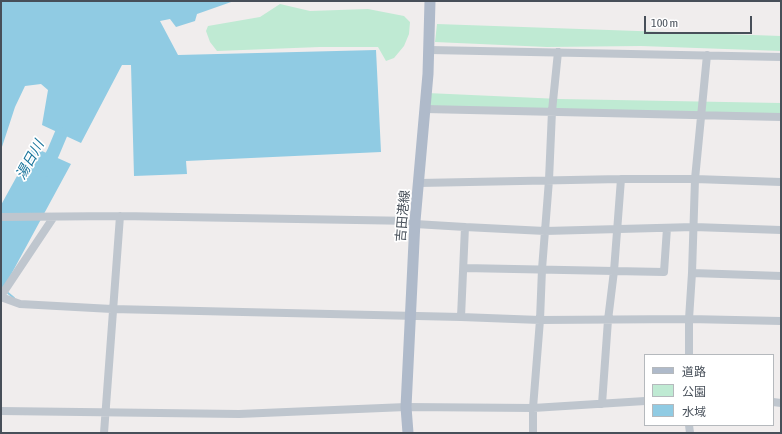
<!DOCTYPE html>
<html>
<head>
<meta charset="utf-8">
<style>
  body { margin:0 }
  #map { position:relative; width:782px; height:434px; overflow:hidden; background:#f0eded; font-family:"Asap Condensed","Noto Sans JP",sans-serif }
  canvas { display:block }
  .frame { position:absolute; inset:0; border:2px solid #474f59; pointer-events:none }
  .legend { position:absolute; left:644px; top:354px; width:130px; height:72px; box-sizing:border-box; background:#fff; border:1px solid #b5b9bd; margin:0; padding:5px 7px; list-style:none; font-size:12px; color:#474f59 }
  .legend li { display:flex; align-items:center; gap:8px; height:20px }
  .legend b { width:20px; border:1px solid #b5b9bd }
  .scale { position:absolute; left:644px; top:16px; width:108px; height:18px; box-sizing:border-box; border:2px solid #474f59; border-top:0; padding-left:5px; font-size:12px; line-height:14px; white-space:nowrap; color:#474f59; -webkit-text-stroke:3px #fff; paint-order:stroke }
</style>
</head>
<body>
<div id="map">
<canvas width="782" height="434"></canvas>
<div class="frame"></div>
<ul class="legend">
<li><b style="height:5px;background:#afbaca"></b>道路</li>
<li><b style="height:11px;background:#bfead3"></b>公園</li>
<li><b style="height:11px;background:#90cbe3"></b>水域</li>
</ul>
<div class="scale">100 m</div>
</div>
<script>
const context = document.querySelector('canvas').getContext('2d');
context.lineJoin = 'round';
function paint(path, color) { context.fillStyle = color; context.fill(path, 'evenodd'); }
const poly = rows => new Path2D(rows.map(r => 'M' + r).join(''));
function stroke(path, color, width, dash) { context.strokeStyle = color; context.lineWidth = width; context.lineCap = dash ? 'butt' : 'round'; context.setLineDash(dash || []); context.stroke(path); }
function write(font, color, halo, rows, align = 'center') {
  context.font = font + ' "Asap Condensed","Noto Sans JP",sans-serif'; context.lineWidth = 3.5; context.setLineDash([]); context.textBaseline = 'middle'; context.strokeStyle = halo; context.fillStyle = color; for (const [text, x, y, turn = 0] of rows) {
    context.save(); context.translate(x, y); context.rotate((+turn || 0) * Math.PI / 180); context.textAlign = isNaN(turn) ? turn : align; if (halo) context.strokeText(text, 0, 0); context.fillText(text, 0, 0); context.restore();
  }
}
paint(poly([
  [280,4,310,11,368,9,404,16,410,22,409,34,404,46,394,58,386,61,378,47,320,47,217,51,210,42,206,31,208,26,260,17],
  [437,24,781,36,781,51,641,46,547,47,435,42],
  [427,93,560,99,781,103,781,117,425,109]
]), '#bfead3');
paint(poly([
  [1,1,234,1,197,14,195,21,176,27,170,19,160,21,178,55,376,50,381,152,186,161,187,174,134,176,131,65,122,65,81,143,42,125,48,90,41,84,25,86,15,107,1,150],
  [33,147,71,164,1,293,1,205]
]), '#90cbe3');
stroke(poly([
  [8,293,14,298]
]), '#90cbe3', 2);
stroke(poly([
  [43,171,53,153,61,134]
]), '#90cbe3', 13);
stroke(poly([
  [430,50,781,57],
  [425,109,781,117],
  [419,183,621,179,695,179,781,182],
  [1,217,120,216,415,221],
  [415,224,465,227],
  [464,268,664,272,667,228],
  [692,273,781,276],
  [1,296,53,218],
  [1,297,20,304,112,309,461,317,540,320,689,319,781,321],
  [461,317,465,227,545,231,694,227,781,230],
  [689,355,689,319,692,273,695,179,707,55],
  [773,402,781,403],
  [602,404,608,320,614,271,621,179],
  [1,411,239,414,406,407,533,408,645,401],
  [689,425,690,433],
  [104,433,120,216],
  [533,433,533,408,540,320,542,269,549,180,552,111,558,52]
]), '#bfc6ce', 8);
stroke(poly([
  [408,433,406,407,415,221,428,74,430,1]
]), '#afbaca', 11);
write('13px', '#474f59', '#fff', [
  ["吉田港線",403,216,-85]
]);
write('italic 14px', '#18749b', '#fff', [
  ["湯日川",30,160,-61]
]);
</script>
</body>
</html>
